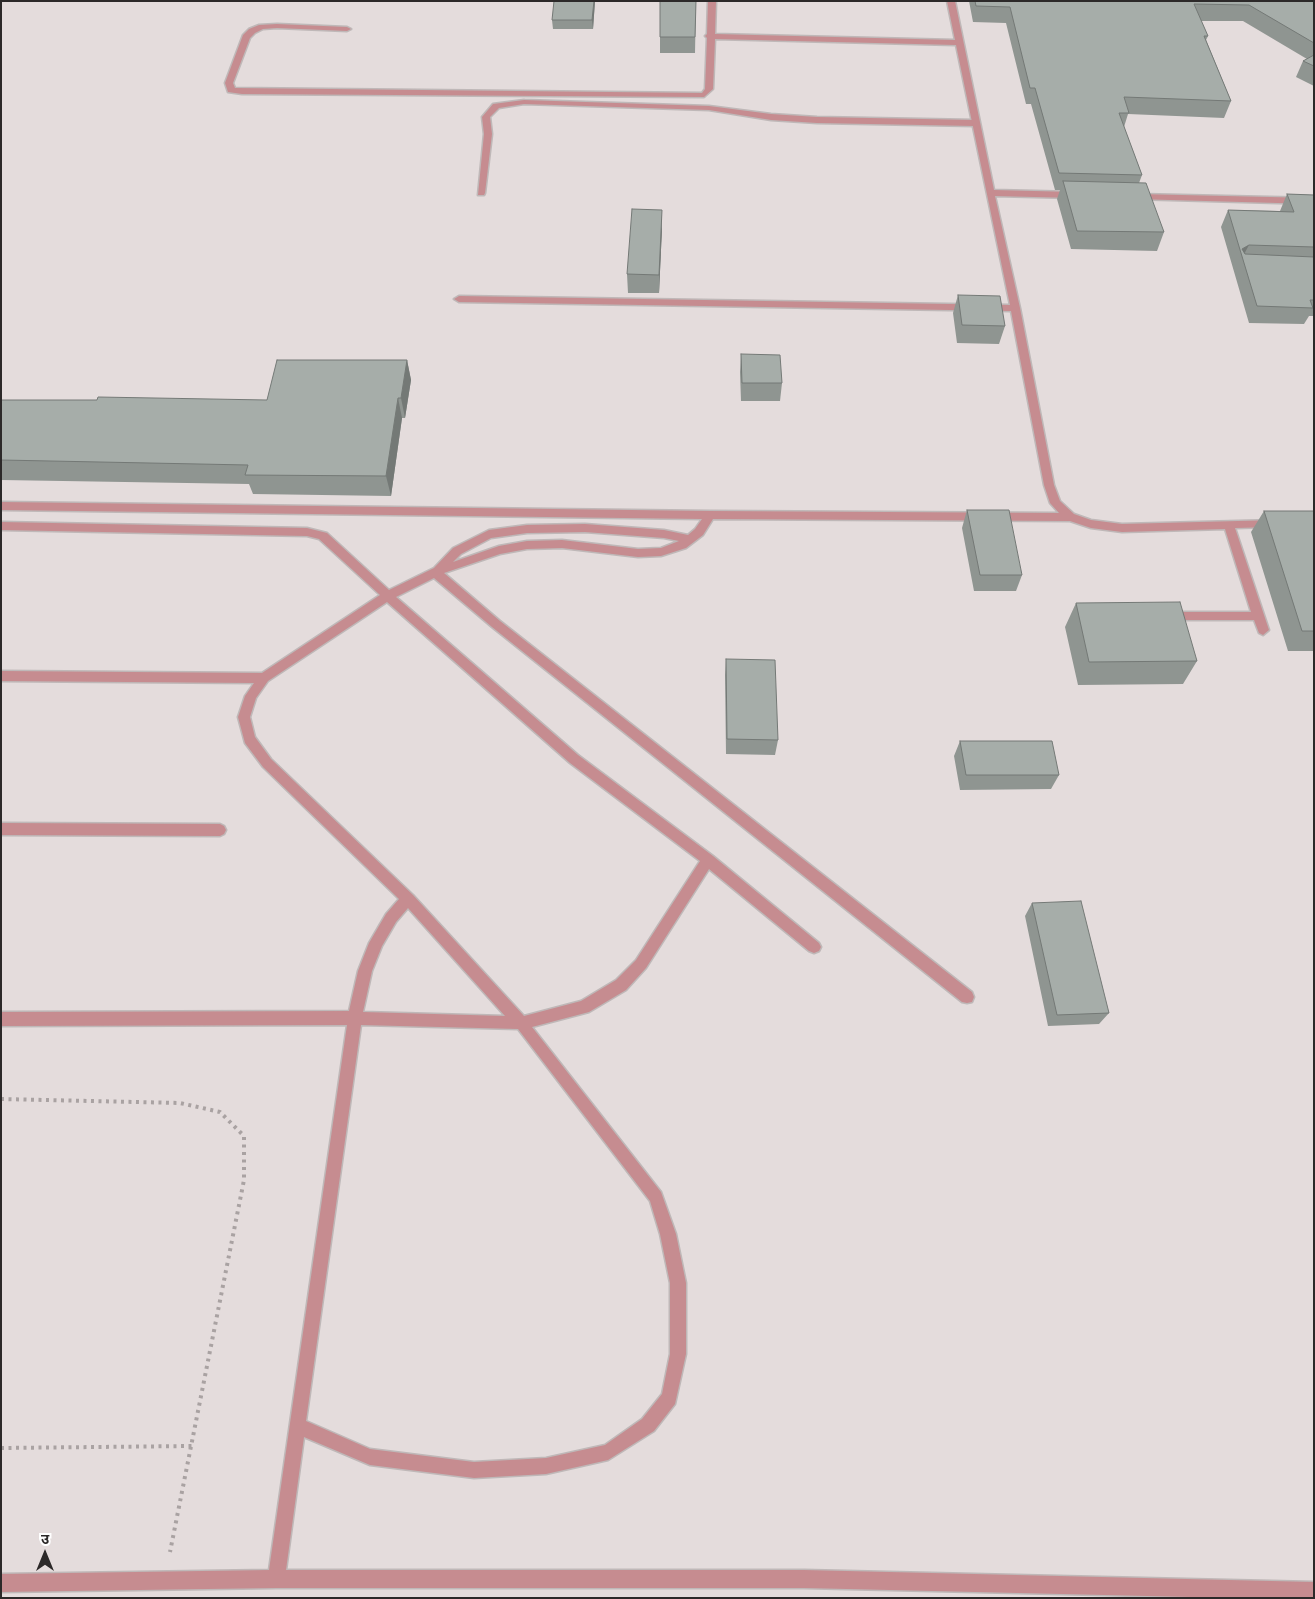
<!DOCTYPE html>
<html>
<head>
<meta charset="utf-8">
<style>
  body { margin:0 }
  #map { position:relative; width:1315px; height:1599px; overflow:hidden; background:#e4dcdc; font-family:Barlow,"Noto Sans Devanagari",sans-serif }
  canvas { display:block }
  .frame { position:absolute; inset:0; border:2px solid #2c2929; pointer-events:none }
  .north { position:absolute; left:20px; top:1529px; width:50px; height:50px; -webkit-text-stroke:4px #fff; paint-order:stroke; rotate:0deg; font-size:14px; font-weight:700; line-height:20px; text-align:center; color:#2c2929 }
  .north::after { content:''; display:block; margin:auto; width:18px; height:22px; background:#2c2929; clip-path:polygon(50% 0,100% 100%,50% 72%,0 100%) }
</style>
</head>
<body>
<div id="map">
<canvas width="1315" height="1599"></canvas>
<div class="frame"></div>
<div class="north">उ</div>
</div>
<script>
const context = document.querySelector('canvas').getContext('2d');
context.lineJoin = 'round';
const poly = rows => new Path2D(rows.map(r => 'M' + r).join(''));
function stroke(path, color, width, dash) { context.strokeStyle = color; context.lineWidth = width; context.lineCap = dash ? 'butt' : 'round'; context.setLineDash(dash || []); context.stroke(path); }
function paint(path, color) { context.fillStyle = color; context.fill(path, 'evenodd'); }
const lane = poly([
  [524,100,709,106,771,114,817,117,975,120,979,123,975,126,817,123,771,120,709,110,524,104,499,108,490,117,492,134,485,193,484,195,478,195,484,134,482,117,493,104,524,100]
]);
const street = poly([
  [708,1,716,1,715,34,955,40,947,1,955,1,994,190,1074,192,1078,195,1074,198,995,196,1020,308,1054,485,1060,501,1074,514,1091,520,1122,524,1277,520,1278,523,1273,527,1235,528,1269,630,1263,635,1259,633,1254,620,1168,620,1162,616,1168,612,1251,612,1225,529,1122,532,1091,528,1070,521,713,519,703,535,686,548,661,556,638,557,562,548,527,549,500,554,444,573,500,621,972,992,974,997,972,1002,967,1003,962,1002,492,627,434,578,396,597,578,755,713,856,819,943,821,947,819,951,814,953,809,951,709,869,646,968,626,990,589,1012,532,1027,661,1192,676,1234,686,1283,686,1354,675,1404,654,1431,608,1460,546,1474,474,1478,370,1465,304,1437,286,1570,804,1570,1314,1582,1314,1598,1233,1598,804,1588,276,1588,1,1592,1,1574,269,1570,347,1025,1,1026,1,1012,349,1011,358,971,369,943,386,914,399,899,263,767,245,743,238,717,245,696,254,683,1,681,1,671,262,673,380,595,319,539,307,536,1,530,1,522,307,528,327,533,389,590,434,568,453,548,489,530,527,525,585,524,664,530,688,535,695,529,702,519,1,510,1,502,710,511,1059,513,1050,503,1044,485,1011,311,459,302,454,299,459,296,1010,305,956,45,715,39,713,89,704,97,242,94,228,92,225,83,243,35,249,29,259,25,277,24,347,27,351,29,347,31,277,28,263,29,255,33,250,38,233,83,235,88,702,93,705,89,707,38,705,36,707,34,708,1],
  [585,532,664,538,679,541,661,548,638,549,562,540,527,541,499,546,453,562,461,554,491,538,527,533,585,532],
  [387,602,570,763,700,861,636,960,616,980,581,1001,524,1016,413,895,271,759,255,737,250,717,256,698,268,681,387,602],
  [408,908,505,1016,363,1012,372,971,382,946,396,922,408,908],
  [361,1025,518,1029,650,1201,660,1234,670,1283,670,1354,662,1394,642,1419,605,1445,546,1458,474,1462,370,1449,306,1421,361,1025],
  [1137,194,1314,198,1314,204,1134,199,1134,195,1137,194],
  [1,823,220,824,224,826,226,830,224,834,220,836,1,835,1,823]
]);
stroke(lane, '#bfb8b8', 3);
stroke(street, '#bfb8b8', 3);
stroke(poly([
  [1,1099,180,1103,220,1112,244,1136,244,1180,170,1552],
  [1,1448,192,1446]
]), '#a9a2a2', 4, [3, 4.5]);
paint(lane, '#c68c90');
paint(street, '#c68c90');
paint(poly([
  [595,1,593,29,553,29,552,20],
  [660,1,696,1,695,53,660,53],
  [969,1,1314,1,1314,86,1296,77,1303,61,1307,59,1243,21,1201,21,1208,36,1206,40,1231,101,1224,118,1128,114,1124,127,1142,175,1139,183,1164,232,1157,251,1071,249,1057,199,1060,190,1055,190,1031,104,1026,104,1006,23,973,22],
  [1287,194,1314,195,1314,316,1309,316,1304,324,1249,323,1221,227,1228,210,1280,211],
  [662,228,659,293,628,293,627,274],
  [958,295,1005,326,999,344,957,343,953,313],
  [741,354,782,383,780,401,741,401,740,372],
  [407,360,411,380,405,418,402,418,391,496,253,494,249,484,1,480,1,400,267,400],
  [967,510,1022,575,1016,591,974,591,962,528],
  [1264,511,1314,511,1314,651,1288,651,1251,532],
  [1076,603,1197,661,1183,684,1078,685,1065,627],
  [726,659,778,740,775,755,726,754,725,675],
  [960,741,1059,775,1051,789,960,790,954,756],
  [1032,903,1109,1013,1099,1024,1048,1026,1025,916]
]), '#8f9591');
paint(poly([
  [594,1,595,1,593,29,592,20],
  [662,210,662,228,659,293,659,275],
  [1249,245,1242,258,1242,249],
  [407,360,411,380,405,418,401,398],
  [398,398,402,418,391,496,386,476]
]), '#747976');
const building = poly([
  [554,1,594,1,592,20,552,20,554,1],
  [660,1,696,1,695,37,660,37,660,1],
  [975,1,1314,1,1314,43,1249,5,1194,4,1208,36,1204,36,1231,101,1124,97,1129,113,1119,113,1142,175,1059,173,1035,88,1030,88,1010,7,976,6,975,1],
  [1314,55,1314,66,1303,61,1314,55],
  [1063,181,1146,183,1164,232,1077,231,1063,181],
  [1287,194,1314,195,1314,247,1249,245,1242,249,1245,254,1314,257,1314,300,1310,300,1313,308,1257,306,1228,210,1294,212,1287,194],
  [632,209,662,210,659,275,627,274,632,209],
  [958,295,1000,296,1005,326,962,325,958,295],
  [741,354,780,355,782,383,742,383,741,354],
  [277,360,407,360,401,398,398,398,386,476,245,475,248,465,1,460,1,400,97,400,98,397,267,400,277,360],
  [967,510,1009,510,1022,575,980,575,967,510],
  [1264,511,1314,511,1314,631,1302,631,1264,511],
  [1180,602,1197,661,1089,662,1076,603,1180,602],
  [726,659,775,660,778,740,727,739,726,659],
  [960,741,1052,741,1059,775,966,775,960,741],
  [1081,901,1109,1013,1057,1015,1032,903,1081,901]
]);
paint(building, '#a6ada9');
stroke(building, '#747976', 1);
</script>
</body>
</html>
